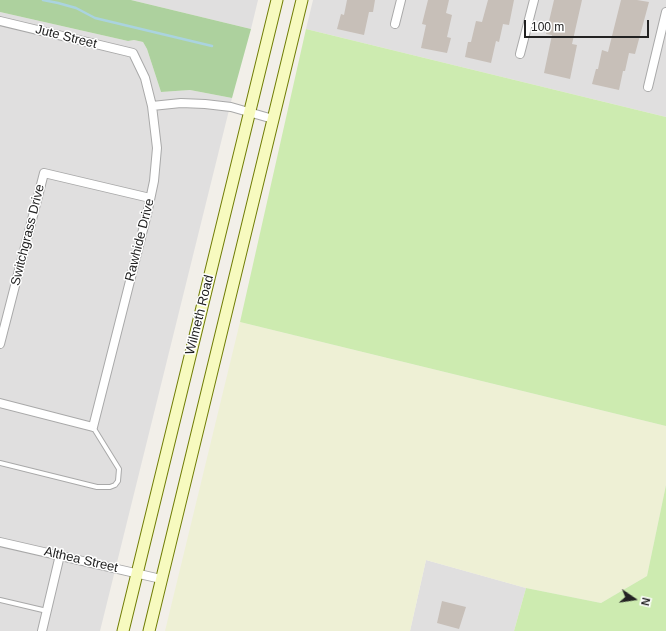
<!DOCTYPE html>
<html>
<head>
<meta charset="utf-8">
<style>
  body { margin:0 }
  #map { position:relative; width:666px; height:631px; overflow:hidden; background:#f2efe9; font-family:Arial,sans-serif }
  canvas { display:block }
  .north { position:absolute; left:614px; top:579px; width:40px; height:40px; -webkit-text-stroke:3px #fff; paint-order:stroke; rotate:103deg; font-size:11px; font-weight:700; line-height:16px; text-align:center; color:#222 }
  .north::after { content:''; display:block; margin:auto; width:14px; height:18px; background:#222; clip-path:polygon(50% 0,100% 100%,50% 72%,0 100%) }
  .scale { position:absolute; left:524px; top:20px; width:125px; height:18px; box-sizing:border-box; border:2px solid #222; border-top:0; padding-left:5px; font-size:12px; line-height:14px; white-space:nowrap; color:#222; -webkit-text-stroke:3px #fff; paint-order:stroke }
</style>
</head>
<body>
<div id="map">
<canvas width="666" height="631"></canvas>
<div class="north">N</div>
<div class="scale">100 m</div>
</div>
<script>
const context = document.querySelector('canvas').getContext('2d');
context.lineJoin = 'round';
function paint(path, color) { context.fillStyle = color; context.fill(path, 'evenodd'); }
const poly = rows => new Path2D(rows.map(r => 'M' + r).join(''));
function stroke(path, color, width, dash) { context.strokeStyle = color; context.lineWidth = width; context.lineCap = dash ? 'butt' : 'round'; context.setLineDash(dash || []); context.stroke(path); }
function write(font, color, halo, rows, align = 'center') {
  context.font = font + ' Arial,sans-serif'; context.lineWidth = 3; context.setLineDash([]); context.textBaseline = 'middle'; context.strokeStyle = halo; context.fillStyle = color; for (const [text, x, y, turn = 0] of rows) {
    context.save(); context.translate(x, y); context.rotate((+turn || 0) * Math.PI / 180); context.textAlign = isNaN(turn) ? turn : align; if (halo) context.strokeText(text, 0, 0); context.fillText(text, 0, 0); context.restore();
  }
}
paint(poly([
  [131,0,258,0,251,29],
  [313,0,666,0,666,117,306,29],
  [0,12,128,41,134,40,143,42,147,49,161,92,190,90,232,98,100,631,0,631],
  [426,560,526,588,514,631,410,631]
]), '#e0dfdf');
paint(poly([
  [240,322,666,426,666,485,647,576,601,603,526,588,426,560,410,631,165,631]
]), '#eef0d5');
paint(poly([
  [306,29,666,117,666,426,240,322],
  [666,485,666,631,514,631,526,588,601,603,647,576]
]), '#cdebb0');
paint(poly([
  [0,0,131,0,251,29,232,98,190,90,161,92,147,49,143,42,134,40,128,41,0,12]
]), '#add19e');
stroke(poly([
  [43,0,58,3,76,8,95,18,212,46]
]), '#aad3df', 2.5);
paint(poly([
  [347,0,375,0,373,12,369,12,364,35,337,29,341,14,344,15],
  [428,0,449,0,446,13,452,15,447,37,451,38,447,53,421,48,426,25,422,24],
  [488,0,514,0,509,25,503,24,499,42,496,41,491,63,465,57,468,42,471,42,476,21,482,22],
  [554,0,582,0,572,44,577,45,570,79,544,73,552,35,546,34],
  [621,0,637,0,649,2,635,54,629,53,625,71,623,71,619,90,592,84,596,69,598,69,602,50,608,52],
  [442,601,466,607,459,629,437,623]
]), '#c7bfb8');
const lane = poly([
  [0,463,97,487,110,487,115,485,118,481,119,469,93,427],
  [0,600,47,611]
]);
const street = poly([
  [0,21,133,53,145,78,152,106,157,148,154,181,147,214,93,427,0,403],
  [395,24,401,0],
  [520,54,534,0],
  [648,87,666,12],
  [152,106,181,103,205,104,231,107,273,119],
  [0,344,44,173,150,198],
  [0,542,161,579],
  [42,631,60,555]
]);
const secondary = poly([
  [123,631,277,0],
  [149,631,302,0]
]);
stroke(lane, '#a9a9a9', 6);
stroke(street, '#a9a9a9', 10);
stroke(secondary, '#707d05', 13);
stroke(lane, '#fff', 4);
stroke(street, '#fff', 8);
stroke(secondary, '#f7fabf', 11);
write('13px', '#222', '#fff', [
  ["Jute Street",66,37,14],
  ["Switchgrass Drive",28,235,-76],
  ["Rawhide Drive",140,240,-76],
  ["Wilmeth Road",200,315,-76],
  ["Althea Street",81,560,13]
]);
</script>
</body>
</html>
